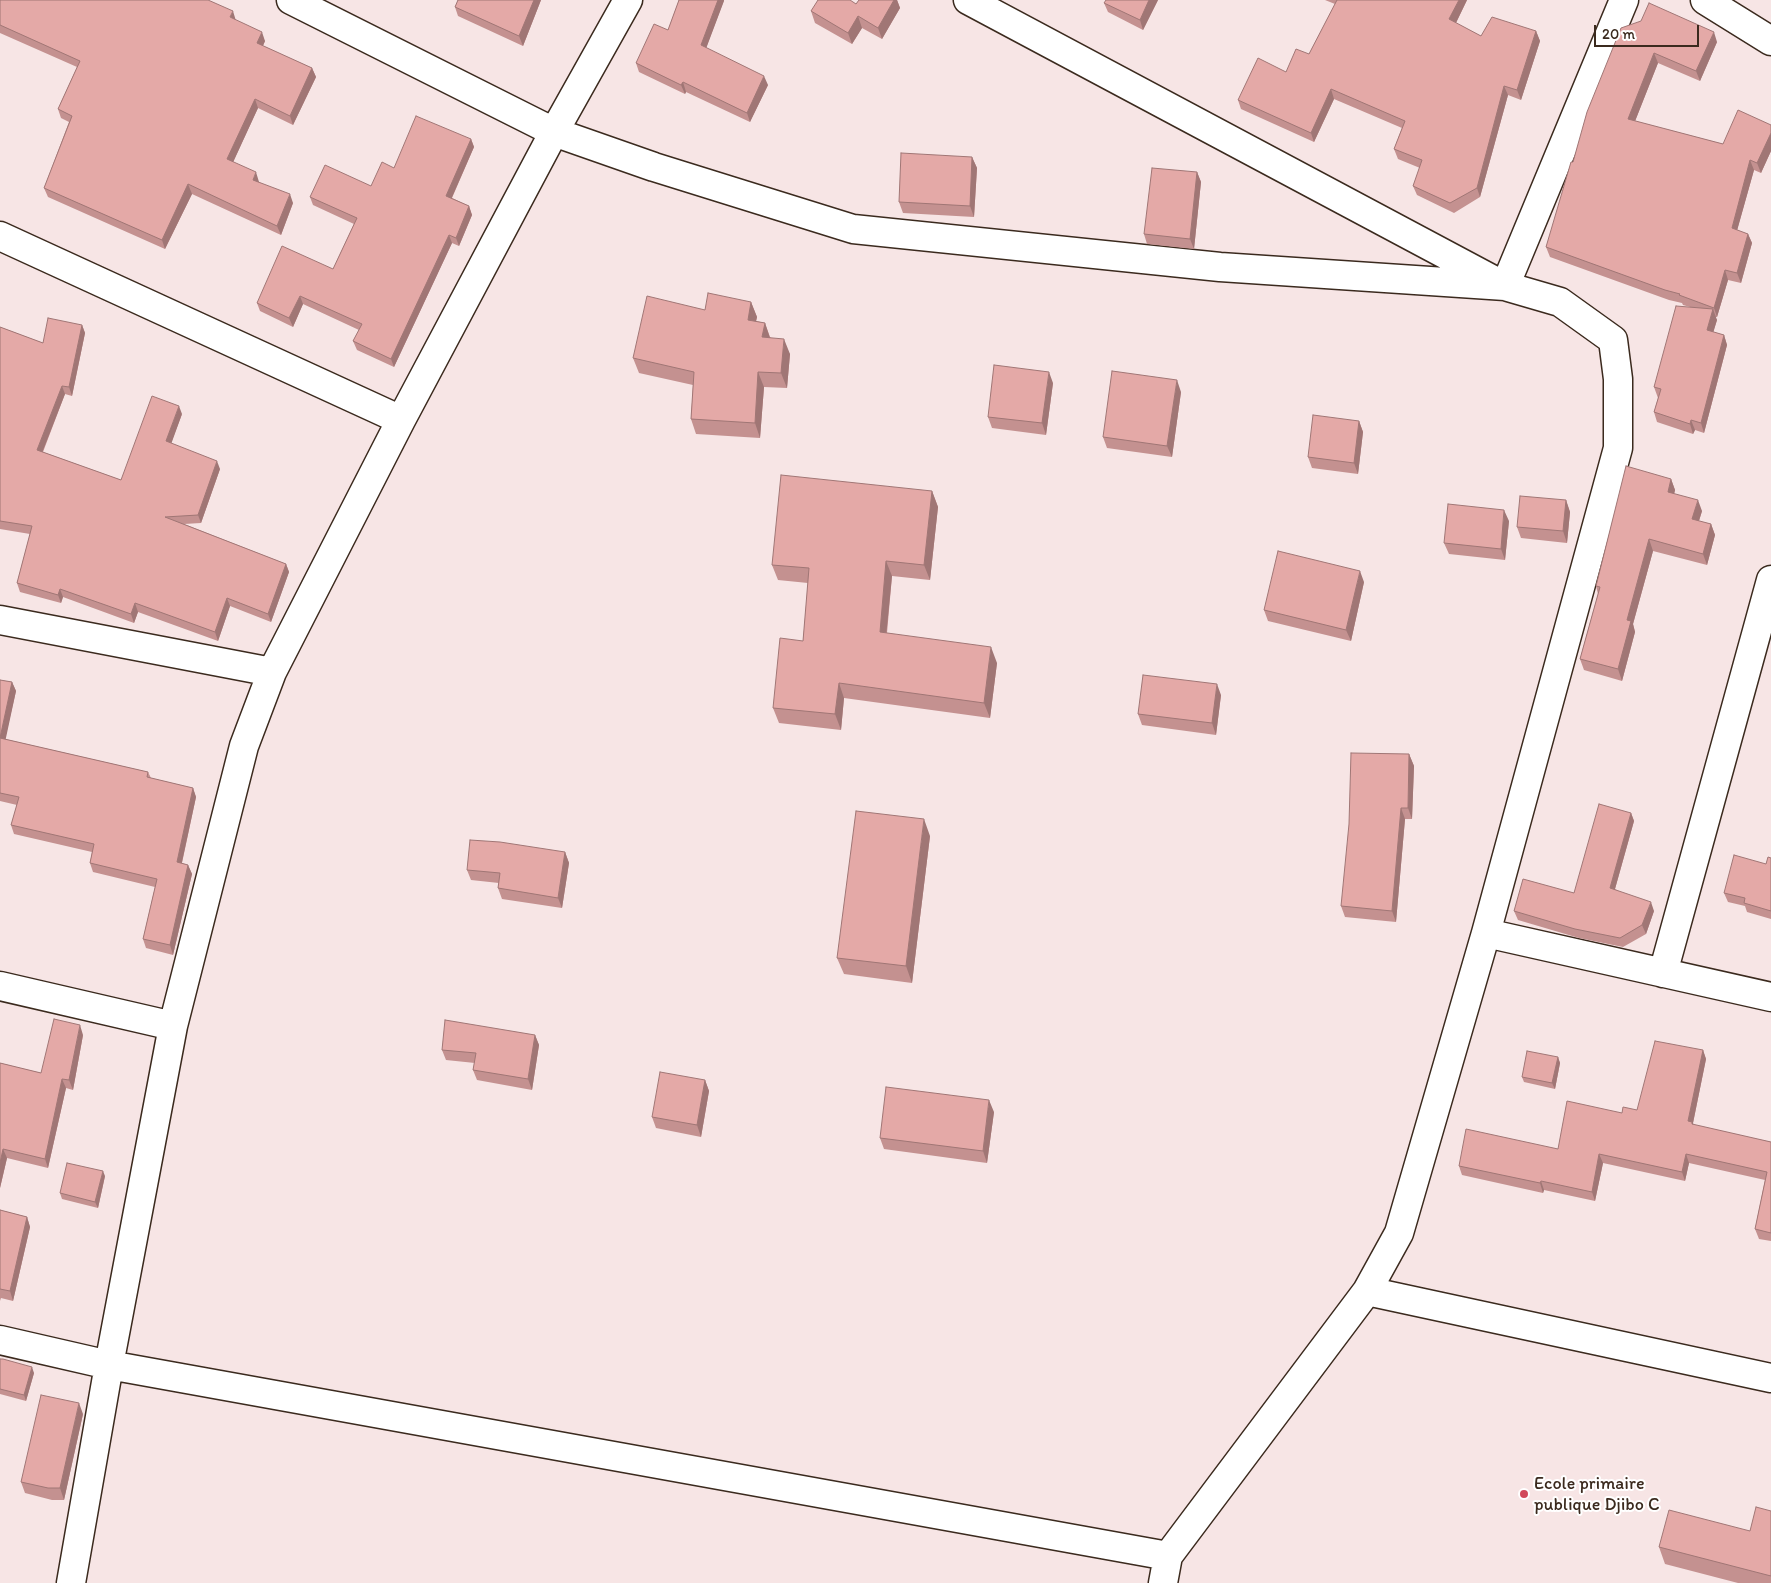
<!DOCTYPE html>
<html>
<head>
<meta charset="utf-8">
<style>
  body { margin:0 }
  #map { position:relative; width:1771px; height:1583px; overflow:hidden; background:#f7e5e5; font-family:Itim,sans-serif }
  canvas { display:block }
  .scale { position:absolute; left:1594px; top:25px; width:105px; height:22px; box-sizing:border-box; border:2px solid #3b2a1e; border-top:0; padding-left:6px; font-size:15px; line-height:18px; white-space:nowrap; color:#3b2a1e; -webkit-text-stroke:4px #fff; paint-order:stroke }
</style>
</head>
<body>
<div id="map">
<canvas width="1771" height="1583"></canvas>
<div class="scale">20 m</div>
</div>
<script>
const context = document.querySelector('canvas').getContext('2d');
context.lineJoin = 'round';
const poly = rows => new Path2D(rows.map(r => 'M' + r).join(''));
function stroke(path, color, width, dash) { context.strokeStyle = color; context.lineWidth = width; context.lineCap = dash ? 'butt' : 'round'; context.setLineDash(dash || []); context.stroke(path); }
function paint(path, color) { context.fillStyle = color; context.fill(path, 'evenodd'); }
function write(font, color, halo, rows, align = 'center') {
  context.font = font + ' Itim,sans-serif'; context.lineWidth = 4; context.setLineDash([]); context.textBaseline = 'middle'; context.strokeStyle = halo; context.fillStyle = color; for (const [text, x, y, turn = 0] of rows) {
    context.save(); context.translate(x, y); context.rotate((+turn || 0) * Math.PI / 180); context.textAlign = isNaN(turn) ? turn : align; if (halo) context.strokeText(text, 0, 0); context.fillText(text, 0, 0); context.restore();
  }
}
const minor = poly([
  [291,0,554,132,654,167,853,229,1220,267,1505,286,1560,302,1613,340,1618,379,1618,448,1486,933,1399,1233,1367,1291,1168,1556,1163,1583],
  [968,0,1497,282],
  [1705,0,1771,41],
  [0,236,401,420],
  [1505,286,1624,0],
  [0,620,272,672],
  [1486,933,1771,997],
  [1663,973,1771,580],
  [0,986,173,1026],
  [1367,1291,1771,1378],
  [0,1340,109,1365,1168,1556],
  [71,1583,109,1365,173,1026,244,746,272,672,401,420,554,132,628,0]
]);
stroke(minor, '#3b2a1e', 31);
stroke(minor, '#fff', 28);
paint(poly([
  [0,0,236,20,265,41,263,46,312,68,316,77,293,125,258,108,233,162,259,182,293,203,281,235,192,194,165,249,48,197,44,188,69,122,61,118,58,109,77,67,0,33],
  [458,0,541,0,523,46,458,16,455,7],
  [679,0,724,0,706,48,768,85,750,122,686,92,685,94,639,72,636,63,668,30],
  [859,0,897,0,900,8,882,39,862,28,852,44,815,23,811,11,856,4],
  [1158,0,1143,30,1108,12,1104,3],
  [1325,0,1467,0,1456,23,1481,36,1536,31,1540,41,1521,100,1508,95,1480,197,1454,213,1417,195,1413,186,1420,168,1398,159,1394,149,1402,128,1334,99,1314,142,1241,109,1238,100,1286,72,1309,54,1335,4],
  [1621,28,1717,42,1700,81,1658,63,1635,121,1723,144,1771,125,1771,151,1761,173,1754,170,1737,230,1748,234,1752,243,1741,283,1728,280,1717,317,1715,317,1717,320,1713,332,1724,335,1727,345,1704,433,1695,430,1693,434,1657,422,1654,412,1658,398,1654,387,1690,307,1683,305,1682,303,1669,300,1550,257,1546,247],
  [471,139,474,147,452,198,469,206,472,215,459,246,452,243,394,367,357,350,353,341,359,330,303,304,293,327,260,311,257,303,333,269,354,224,313,205,310,197,371,186,394,168],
  [972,157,977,168,974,217,903,213,899,202],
  [1197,172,1201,182,1194,249,1147,244,1144,234],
  [751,302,757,317,756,321,765,323,770,337,790,354,787,388,764,387,760,438,696,434,691,419,693,385,639,373,633,358,705,310],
  [82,325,85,333,72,396,65,394,43,452,121,480,182,414,171,443,220,469,201,523,184,524,286,564,289,572,271,622,230,606,218,641,138,612,134,623,63,597,61,603,20,592,17,583,30,534,0,529,0,327,43,343],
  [1053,383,1046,435,992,428,988,417],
  [1181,392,1172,457,1107,448,1103,437],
  [1359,421,1363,432,1358,474,1312,468,1308,457],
  [1671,479,1675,490,1674,494,1702,511,1699,521,1711,524,1715,535,1707,565,1653,551,1633,624,1635,632,1622,681,1584,670,1580,659,1598,594,1596,586],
  [932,491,938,507,930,580,892,576,887,633,997,663,990,718,844,698,841,730,779,723,773,708,803,641,808,583,778,580,772,565],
  [1566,500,1570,512,1567,543,1521,538,1517,527],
  [1509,521,1505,560,1449,554,1444,543],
  [1364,582,1351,641,1268,621,1264,610],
  [0,680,12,682,16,691,5,739,148,772,151,778,193,788,196,797,182,863,188,865,192,874,173,955,146,948,143,939,155,887,93,872,90,863,92,852,14,834,11,825,17,805,0,801],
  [1221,695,1216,735,1142,725,1138,714],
  [1409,754,1414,766,1412,819,1405,819,1396,922,1345,917,1341,906],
  [1631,813,1634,821,1615,889,1654,911,1646,934,1623,947,1579,938,1518,920,1514,911,1574,893],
  [930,836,912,983,844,974,837,958],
  [565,852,569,863,562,908,502,899,498,888,499,883,471,880,467,870],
  [1771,858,1771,919,1747,912,1745,906,1728,902,1724,893,1766,864],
  [83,1035,73,1090,66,1088,48,1168,7,1158,0,1188,0,1063,41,1073],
  [535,1035,539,1045,532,1090,477,1080,473,1070,475,1063,446,1060,442,1050],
  [1703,1050,1706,1059,1693,1123,1693,1125,1771,1142,1771,1241,1759,1239,1755,1229,1765,1180,1689,1163,1685,1181,1603,1163,1595,1201,1544,1190,1543,1193,1462,1175,1459,1166,1558,1149,1622,1113,1637,1110],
  [1558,1057,1560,1063,1555,1089,1524,1082,1522,1077],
  [705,1080,709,1091,701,1137,656,1128,652,1117],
  [994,1112,987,1163,884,1149,880,1138],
  [105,1176,98,1208,62,1199,60,1193],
  [0,1210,27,1217,30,1227,13,1301,1,1298,0,1301],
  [0,1359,34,1373,26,1401,0,1394],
  [83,1414,64,1500,52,1500,25,1493,21,1482],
  [1771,1511,1771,1583,1738,1583,1665,1564,1659,1547,1750,1531]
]), '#c49190');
paint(poly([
  [534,0,541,0,523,46,519,36],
  [718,0,724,0,724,1,704,54,701,45],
  [894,0,897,0,900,8,882,39,878,28],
  [1149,0,1158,0,1143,30,1140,20],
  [1459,0,1467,0,1453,29,1449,19],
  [233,11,236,21,230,17],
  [858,16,862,28,852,44,848,33],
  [1536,31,1540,41,1521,100,1517,90],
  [262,32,265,41,260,52,257,43],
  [1714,32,1717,42,1700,81,1696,71],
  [1654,53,1658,63,1632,129,1628,119],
  [312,68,316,77,293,125,290,116],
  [764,76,768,85,750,122,747,113],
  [683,82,686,92,685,94,681,85],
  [1504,86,1508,95,1480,197,1477,188],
  [1331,89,1334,99,1314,142,1311,133],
  [255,99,258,108,230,169,227,159],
  [1771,133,1771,151,1761,173,1757,163],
  [471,139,474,147,449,204,446,196],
  [972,157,977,168,974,217,970,206],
  [1750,160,1754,170,1735,238,1732,228],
  [256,172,259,182,256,189,253,180],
  [1197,172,1201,182,1194,249,1190,239],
  [188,184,192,194,165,249,162,240],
  [290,194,293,203,281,235,277,226],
  [469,206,472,215,459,246,456,238],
  [1748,234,1752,243,1741,283,1737,273],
  [449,235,452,243,394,367,391,359],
  [1725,270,1728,280,1717,317,1714,308],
  [300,296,303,304,293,327,289,318],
  [751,302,757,317,753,335,748,320],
  [1713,309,1717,320,1711,340,1707,330],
  [765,323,770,338,762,337],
  [82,325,85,333,72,396,69,387],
  [1724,335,1727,345,1704,433,1701,423],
  [784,339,790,354,787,388,781,373],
  [758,372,764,387,760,438,755,423],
  [1049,372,1053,383,1046,435,1042,423],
  [1177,380,1181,392,1172,457,1167,446],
  [62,386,65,394,40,458,37,450],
  [179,406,182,414,169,450,166,441],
  [1691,420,1695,430,1693,434,1690,424],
  [1359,421,1363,432,1358,474,1354,463],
  [217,461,220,469,201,523,198,515],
  [1671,479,1675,490,1672,503,1668,492],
  [932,491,938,507,930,580,924,565],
  [1566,500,1570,512,1567,543,1563,531],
  [1698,500,1702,511,1696,530,1692,519],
  [1504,510,1509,521,1505,560,1501,549],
  [1711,524,1715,535,1707,565,1703,554],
  [1649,539,1653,551,1633,624,1635,632,1622,681,1618,669,1627,620],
  [886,561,892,576,885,647,880,632],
  [286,564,289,572,271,622,268,614],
  [1360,571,1364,582,1351,641,1346,630],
  [60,589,63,597,61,603,58,595],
  [227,598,230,606,218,641,215,632],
  [135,603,138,612,134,623,131,614],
  [991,647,997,663,990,718,984,703],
  [12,682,16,691,4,747,0,738],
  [839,683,844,698,841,730,835,714],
  [1217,684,1221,695,1216,735,1212,723],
  [1409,754,1414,766,1412,819,1408,808],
  [193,788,196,797,180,871,177,862],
  [1401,808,1405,819,1396,922,1392,911],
  [1631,813,1634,821,1613,896,1610,888],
  [924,819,930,836,912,983,906,966],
  [565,852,569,863,562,908,558,898],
  [188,865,192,874,173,955,170,945],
  [1651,902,1654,911,1646,934,1642,925],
  [80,1025,83,1035,73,1090,69,1080],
  [535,1035,539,1045,532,1090,528,1079],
  [1703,1050,1706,1059,1693,1123,1696,1131,1688,1121],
  [1558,1057,1560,1063,1555,1089,1552,1083],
  [62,1079,66,1088,48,1168,45,1159],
  [705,1080,709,1091,701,1137,697,1125],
  [989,1100,994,1112,987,1163,983,1151],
  [3,1149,7,1158,0,1188,0,1163],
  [1599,1154,1603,1163,1595,1201,1592,1192],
  [1686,1154,1689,1163,1685,1181,1682,1172],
  [103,1171,105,1176,98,1208,95,1202],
  [1541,1181,1544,1190,1543,1193,1540,1183],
  [27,1217,30,1227,13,1301,10,1291],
  [32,1367,34,1373,26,1401,24,1395],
  [79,1403,83,1414,64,1500,60,1488]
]), '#a07675');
const building = poly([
  [0,0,208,0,233,11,230,17,262,32,257,43,312,68,290,116,255,99,227,159,256,172,253,180,290,194,277,226,188,184,162,240,44,188,72,116,58,109,80,61,0,25,0,0],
  [458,0,534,0,519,36,455,7,458,0],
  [679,0,718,0,701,45,764,76,747,113,683,82,681,85,636,63,654,24,668,30,679,0],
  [818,0,850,0,856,4,859,0,894,0,878,28,858,16,848,33,811,11,818,0],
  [1106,0,1149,0,1140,20,1104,3,1106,0],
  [1337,0,1459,0,1449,19,1481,36,1492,17,1536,31,1517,90,1504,86,1477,188,1450,203,1413,186,1422,160,1394,149,1405,121,1331,89,1311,133,1238,100,1258,58,1286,72,1296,49,1309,54,1337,0],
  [1649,3,1714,32,1696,71,1654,53,1628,119,1723,144,1738,110,1771,125,1771,133,1757,163,1750,160,1732,228,1748,234,1737,273,1725,270,1714,308,1679,295,1680,294,1665,290,1546,247,1571,162,1573,162,1587,112,1621,28,1641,21,1649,3],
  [416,116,471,139,446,196,469,206,456,238,449,235,391,359,353,341,362,324,300,296,289,318,257,303,282,246,333,269,357,218,310,197,325,165,371,186,382,162,394,168,416,116],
  [901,153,972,157,970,206,899,202,901,153],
  [1152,168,1197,172,1190,239,1144,234,1152,168],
  [708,293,751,302,748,320,765,323,762,337,784,339,781,373,758,372,755,423,691,419,694,372,633,358,647,296,705,310,708,293],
  [1676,306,1713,309,1707,330,1724,335,1701,423,1691,420,1690,424,1654,412,1661,389,1654,387,1676,306],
  [48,318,82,325,69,387,62,386,37,450,121,480,152,396,179,406,166,441,217,461,198,515,165,517,286,564,268,614,227,598,215,632,135,603,131,614,60,589,58,595,17,583,32,526,0,521,0,327,43,343,48,318],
  [994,365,1049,372,1042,423,988,417,994,365],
  [1112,371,1177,380,1167,446,1103,437,1112,371],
  [1313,415,1359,421,1354,463,1308,457,1313,415],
  [1626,466,1671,479,1668,492,1698,500,1692,519,1711,524,1703,554,1649,539,1627,620,1631,621,1618,669,1580,659,1600,587,1596,586,1626,466],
  [781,475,932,491,924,565,886,561,880,632,991,647,984,703,839,683,835,714,773,708,780,638,803,641,809,568,772,565,781,475],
  [1520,496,1566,500,1563,531,1517,527,1520,496],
  [1448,504,1504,510,1501,549,1444,543,1448,504],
  [1278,551,1360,571,1346,630,1264,610,1278,551],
  [1143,675,1217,684,1212,723,1138,714,1143,675],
  [0,680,12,682,0,738,148,772,147,777,193,788,177,862,188,865,170,945,143,939,157,879,90,863,94,844,11,825,19,797,0,793,0,680],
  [1351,753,1409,754,1408,808,1401,808,1392,911,1341,906,1349,824,1351,753],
  [1599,804,1631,813,1610,888,1651,902,1642,925,1620,938,1575,929,1514,911,1523,879,1574,893,1599,804],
  [856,811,924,819,906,966,837,958,856,811],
  [470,840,500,842,565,852,558,898,498,888,500,873,467,870,470,840],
  [1734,855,1766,864,1768,857,1771,858,1771,911,1744,903,1745,898,1724,893,1734,855],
  [54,1019,80,1025,69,1080,62,1079,45,1159,3,1149,0,1163,0,1063,41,1073,54,1019],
  [445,1020,535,1035,528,1079,473,1070,476,1053,442,1050,445,1020],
  [1655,1041,1703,1050,1688,1121,1692,1122,1692,1124,1771,1142,1771,1233,1755,1229,1767,1172,1686,1154,1682,1172,1599,1154,1592,1192,1541,1181,1540,1183,1459,1166,1466,1129,1558,1149,1567,1101,1622,1113,1623,1107,1637,1110,1655,1041],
  [1527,1051,1558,1057,1552,1083,1522,1077,1527,1051],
  [660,1072,705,1080,697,1125,652,1117,660,1072],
  [886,1087,989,1100,983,1151,880,1138,886,1087],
  [67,1163,103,1171,95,1202,60,1193,67,1163],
  [0,1210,27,1217,10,1291,0,1289,0,1210],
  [0,1359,3,1359,32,1367,24,1395,0,1389,0,1359],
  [41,1395,79,1403,60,1488,48,1488,21,1482,41,1395],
  [1756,1507,1771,1511,1771,1576,1659,1547,1669,1510,1750,1531,1756,1507]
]);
paint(building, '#e4a9a7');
stroke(building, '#a07675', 1);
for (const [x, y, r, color] of [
  [1524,1494,5,"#d1495b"]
]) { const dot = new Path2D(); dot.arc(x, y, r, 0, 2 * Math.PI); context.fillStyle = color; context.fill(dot); stroke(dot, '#fff', 2); }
write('18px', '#3b2a1e', '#fff', [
  ["Ecole primaire",1534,1484],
  ["publique Djibo C",1534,1505]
], 'left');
</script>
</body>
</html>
